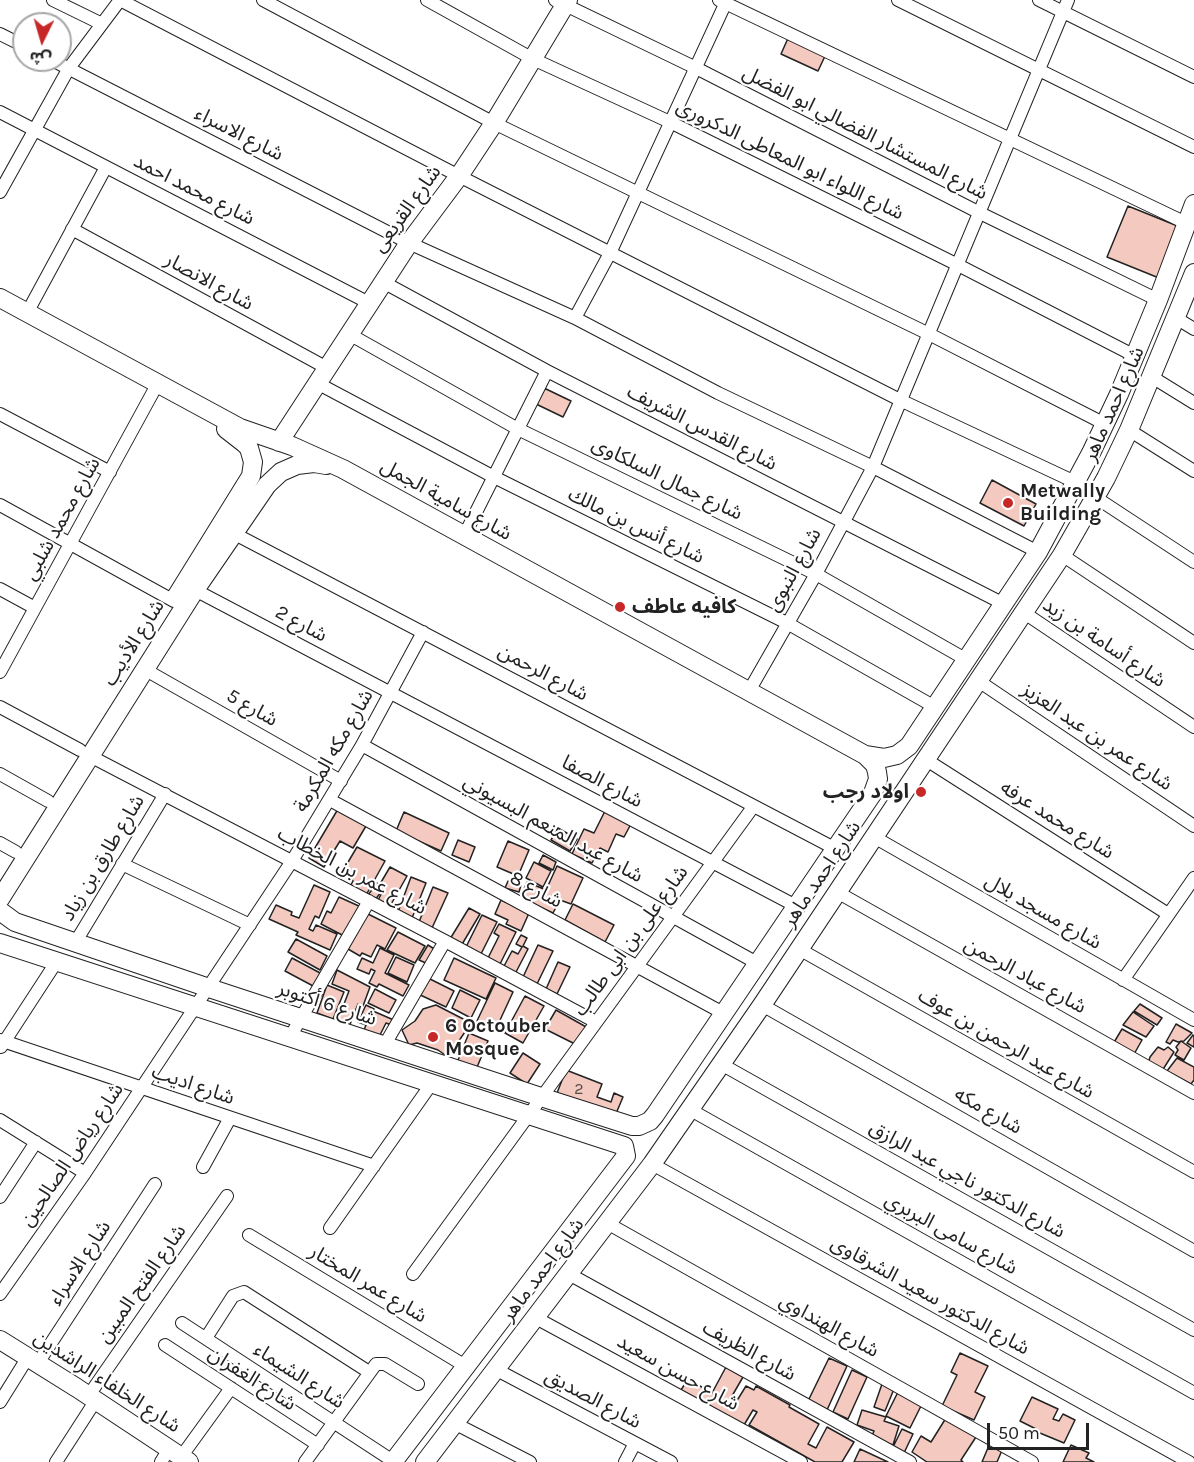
<!DOCTYPE html>
<html>
<head>
<meta charset="utf-8">
<style>
  body { margin:0 }
  #map { position:relative; width:1194px; height:1462px; overflow:hidden; background:#fff; font-family:Karla,"Noto Sans Arabic",sans-serif }
  canvas { display:block }
  .north { position:absolute; left:12px; top:12px; width:60px; height:60px; box-sizing:border-box; background:#fff; border:2px solid #a7a7a7; border-radius:50%; rotate:185deg; font-size:16px; font-weight:700; line-height:24px; text-align:center; color:#222 }
  .north::after { content:''; display:block; margin:auto; width:21px; height:27px; background:#c62828; clip-path:polygon(50% 0,100% 100%,50% 72%,0 100%) }
  .scale { position:absolute; left:987px; top:1423px; width:102px; height:27px; box-sizing:border-box; border:3px solid #222; border-top:0; padding-left:8px; font-size:18px; line-height:21px; white-space:nowrap; color:#222; -webkit-text-stroke:4px #fff; paint-order:stroke }
</style>
</head>
<body>
<div id="map">
<canvas width="1194" height="1462"></canvas>
<div class="north">ش</div>
<div class="scale">50 m</div>
</div>
<script>
const context = document.querySelector('canvas').getContext('2d');
context.lineJoin = 'round';
function paint(path, color) { context.fillStyle = color; context.fill(path, 'evenodd'); }
const poly = rows => new Path2D(rows.map(r => 'M' + r).join(''));
function stroke(path, color, width, dash) { context.strokeStyle = color; context.lineWidth = width; context.lineCap = dash ? 'butt' : 'round'; context.setLineDash(dash || []); context.stroke(path); }
function write(font, color, halo, rows, align = 'center') {
  context.font = font + ' Karla,"Noto Sans Arabic",sans-serif'; context.lineWidth = 4.5; context.setLineDash([]); context.textBaseline = 'middle'; context.strokeStyle = halo; context.fillStyle = color; for (const [text, x, y, turn = 0] of rows) {
    context.save(); context.translate(x, y); context.rotate((+turn || 0) * Math.PI / 180); context.textAlign = isNaN(turn) ? turn : align; if (halo) context.strokeText(text, 0, 0); context.fillText(text, 0, 0); context.restore();
  }
}
const building = poly([
  [789,36,826,54,818,71,781,54,789,36],
  [1128,206,1180,227,1159,278,1107,257,1128,206],
  [544,388,571,401,563,417,536,404,544,388],
  [992,480,1036,504,1024,526,980,503,992,480],
  [338,809,366,826,353,848,340,841,324,867,309,858,338,809],
  [605,811,631,824,624,837,616,834,608,852,600,848,592,863,572,854,584,829,594,833,605,811],
  [404,812,449,833,441,851,396,831,404,812],
  [558,828,577,839,570,851,551,840,558,828],
  [458,840,475,847,469,862,452,855,458,840],
  [508,841,529,850,518,876,497,867,508,841],
  [357,847,385,861,365,897,349,888,353,881,341,874,357,847],
  [543,855,556,862,553,870,539,863,543,855],
  [534,862,551,871,543,887,526,878,534,862],
  [557,866,583,878,571,904,560,900,553,913,520,898,527,882,546,890,557,866],
  [390,867,407,876,389,908,377,902,385,887,380,884,390,867],
  [411,877,426,883,412,918,398,912,411,877],
  [508,881,521,885,519,892,505,888,508,881],
  [377,883,384,888,375,900,368,895,377,883],
  [314,885,330,892,319,918,315,916,309,929,313,931,316,925,337,934,330,950,296,935,298,932,269,919,276,905,292,912,291,915,299,918,314,885],
  [433,887,448,893,432,928,419,922,433,887],
  [339,897,361,907,346,937,321,924,327,911,331,913,339,897],
  [501,900,529,913,521,931,506,924,508,920,495,914,501,900],
  [573,904,614,925,605,942,565,920,573,904],
  [469,908,480,914,461,946,450,939,469,908],
  [368,914,396,928,385,949,377,945,371,957,362,953,360,956,348,949,368,914],
  [482,915,497,922,480,956,465,949,482,915],
  [499,924,516,932,499,966,487,960,499,936,494,933,499,924],
  [398,932,425,946,415,963,387,950,398,932],
  [521,935,527,938,523,946,528,949,515,974,503,968,512,951,518,954,522,947,516,944,521,935],
  [296,939,327,956,320,970,288,952,296,939],
  [428,945,436,950,428,964,419,960,428,945],
  [538,945,553,951,537,984,523,977,538,945],
  [380,948,394,955,385,973,409,985,403,996,379,984,377,987,369,983,375,971,371,969,369,974,357,969,362,958,373,963,380,948],
  [396,957,414,965,407,982,388,973,396,957],
  [292,958,322,974,315,987,285,971,292,958],
  [454,958,496,978,486,999,444,980,454,958],
  [558,962,570,967,557,994,546,989,558,962],
  [337,970,370,987,363,1006,358,1004,349,1027,337,1022,349,991,332,984,337,970],
  [424,976,454,991,446,1007,416,993,424,976],
  [495,983,513,992,495,1031,476,1023,495,983],
  [327,985,344,992,333,1019,317,1013,327,985],
  [375,989,396,1000,389,1013,368,1003,375,989],
  [460,990,480,1000,471,1018,452,1008,460,990],
  [525,996,544,1006,523,1043,505,1033,525,996],
  [1140,1004,1162,1018,1157,1025,1134,1011,1140,1004],
  [366,1005,374,1009,373,1011,396,1021,394,1026,386,1023,379,1037,364,1030,366,1025,358,1022,366,1005],
  [436,1005,471,1023,448,1057,438,1050,417,1043,409,1045,402,1030,415,1021,423,1009,436,1005],
  [556,1010,588,1028,575,1044,545,1029,556,1010],
  [1133,1012,1154,1026,1146,1037,1123,1025,1133,1012],
  [1176,1024,1192,1033,1184,1041,1178,1042,1173,1040,1170,1044,1166,1042,1176,1024],
  [1122,1029,1142,1040,1133,1056,1113,1044,1122,1029],
  [469,1033,488,1041,475,1072,456,1065,469,1033],
  [1193,1035,1194,1036,1194,1047,1187,1043,1193,1035],
  [1181,1041,1191,1048,1184,1060,1175,1055,1178,1050,1176,1047,1181,1041],
  [1158,1047,1164,1050,1168,1047,1174,1052,1162,1071,1148,1064,1150,1057,1158,1047],
  [523,1053,540,1064,527,1084,510,1073,523,1053],
  [1177,1058,1194,1067,1194,1080,1191,1084,1167,1071,1177,1058],
  [566,1070,602,1084,597,1097,611,1102,614,1093,623,1097,615,1116,557,1093,566,1070],
  [960,1353,988,1366,975,1392,985,1397,974,1420,942,1406,957,1375,951,1372,960,1353],
  [829,1358,847,1366,827,1410,808,1401,829,1358],
  [726,1367,743,1377,732,1396,738,1399,746,1386,754,1390,756,1386,790,1405,789,1407,819,1424,808,1444,816,1448,827,1427,854,1442,842,1462,815,1462,749,1425,757,1412,753,1410,744,1425,681,1390,688,1379,712,1393,726,1367],
  [852,1370,867,1377,848,1419,833,1412,852,1370],
  [882,1384,894,1389,885,1411,874,1407,882,1384],
  [898,1392,922,1404,910,1428,886,1416,898,1392],
  [1032,1397,1058,1409,1053,1419,1059,1421,1063,1414,1075,1420,1064,1443,1035,1431,1036,1429,1020,1421,1032,1397],
  [862,1410,886,1417,884,1421,899,1426,893,1445,871,1438,874,1431,857,1425,862,1410],
  [946,1418,976,1437,961,1460,963,1462,927,1462,912,1452,921,1436,931,1442,946,1418],
  [902,1429,913,1434,904,1453,893,1447,902,1429],
  [990,1443,1003,1448,997,1462,982,1462,990,1443],
  [1071,1445,1089,1453,1086,1458,1094,1462,1063,1462,1071,1445],
  [860,1449,888,1462,854,1462,860,1449]
]);
paint(building, '#f3c9c0');
stroke(building, '#222', 1.5);
const street = poly([
  [53,0,100,23],
  [120,0,459,176,900,400,1075,482],
  [263,0,494,123,929,334,1105,424],
  [427,0,533,59,670,122,958,265,1135,356],
  [555,0,696,68,980,213,1158,300],
  [719,0,1186,223],
  [898,0,1194,147],
  [1039,0,1194,77],
  [0,34,24,46],
  [52,60,409,243,575,318,718,393,873,467,1038,552],
  [0,112,369,303],
  [0,192,69,68,120,0],
  [72,229,327,368],
  [383,282,547,371,1004,604],
  [27,313,106,167],
  [575,318,610,253,727,0],
  [1176,318,1194,329],
  [349,334,518,429,816,574,967,660],
  [1152,377,1194,403],
  [317,383,494,477,787,623,935,707],
  [0,414,110,472],
  [1129,430,1194,471],
  [1095,497,1194,562],
  [0,505,174,601],
  [233,533,834,848],
  [464,536,547,371],
  [1062,555,1194,643],
  [0,589,35,608],
  [195,590,796,906],
  [1023,612,1194,727],
  [144,669,341,781],
  [0,672,158,383],
  [977,680,1194,826],
  [749,691,816,574,873,467,1068,0],
  [0,707,80,750],
  [362,745,757,963],
  [90,756,445,941,596,1022],
  [925,759,1168,914],
  [0,774,48,801],
  [330,800,725,1014],
  [874,837,1194,1020],
  [0,843,16,852],
  [122,864,250,925],
  [837,892,1194,1093],
  [75,943,165,794],
  [799,949,1194,1172],
  [1123,980,1194,878],
  [762,1005,1194,1251],
  [290,1037,369,901],
  [0,1040,374,1166],
  [384,1046,445,941],
  [1,1047,57,961],
  [721,1064,1194,1330],
  [689,1109,1194,1393],
  [0,1120,85,1173],
  [652,1164,1189,1462],
  [203,1167,230,1118],
  [0,1197,36,1142],
  [607,1223,1032,1462],
  [330,1228,432,1083],
  [249,1235,467,1367],
  [413,1274,753,807],
  [569,1274,910,1462],
  [0,1294,85,1173,292,861,362,745,423,632],
  [536,1318,801,1462],
  [182,1323,393,1461],
  [206,1338,233,1296,244,1292,369,1372],
  [165,1345,318,1445],
  [38,1363,155,1184],
  [497,1370,671,1462],
  [89,1395,227,1196],
  [0,1402,28,1357],
  [454,1423,530,1462],
  [181,1457,231,1388],
  [56,1462,96,1400],
  [161,1462,169,1449],
  [305,1462,376,1364,385,1364,418,1384],
  [625,1462,635,1443]
]);
const secondary = poly([
  [0,298,240,428,292,446,343,469,865,755,884,758,897,755,909,746,1038,552,1091,453,1119,394,1158,300,1194,204],
  [279,442,409,243,459,176,494,123,568,0],
  [176,597,251,476,253,462,249,448,244,443,226,429],
  [0,899,195,590,267,485,281,472,297,465,314,463,326,465],
  [0,911,15,922,209,988,541,1097,632,1126,639,1126,650,1121,655,1115,873,793,878,779,877,772,875,765,865,755],
  [0,943,624,1146,626,1156,393,1462],
  [0,1340,77,1388,189,1462],
  [425,1462,652,1164,762,1005,1062,555,1106,478,1129,430,1194,273]
]);
stroke(street, '#222', 14);
stroke(secondary, '#222', 20);
stroke(street, '#fff', 12);
stroke(secondary, '#fff', 18);
for (const [x, y, r, color] of [
  [1008,503,6,"#c62828"],
  [620,607,6,"#c62828"],
  [921,792,6,"#c62828"],
  [433,1037,6,"#c62828"]
]) { const dot = new Path2D(); dot.arc(x, y, r, 0, 2 * Math.PI); context.fillStyle = color; context.fill(dot); stroke(dot, '#fff', 2); }
write('16px', '#564c4a', null, [
  ["2",579,1089]
]);
write('20px', '#222', '#fff', [
  ["شارع المستشار الفضالي ابو الفضل",865,133,27],
  ["شارع الاسراء",239,134,27],
  ["شارع اللواء ابو المعاطى الدكرورى",790,160,26],
  ["شارع محمد احمد",194,190,27],
  ["شارع القريعى",407,209,-54],
  ["شارع الانصار",209,282,29],
  ["شارع احمد ماهر",1114,404,-66],
  ["شارع القدس الشريف",702,428,27],
  ["شارع جمال السلكاوى",667,479,26],
  ["شارع سامية الجمل",446,500,29],
  ["شارع محمد شلبي",62,519,-61],
  ["شارع أنس بن مالك",636,526,26],
  ["شارع النبوى",794,570,-61],
  ["شارع 2",301,624,28],
  ["شارع الأديب",134,643,-58],
  ["شارع أسامة بن زيد",1104,643,34],
  ["شارع الرحمن",543,673,28],
  ["شارع 5",252,708,30],
  ["شارع عمر بن عبد العزيز",1097,737,34],
  ["شارع مكه المكرمة",334,751,-60],
  ["شارع الصفا",602,782,28],
  ["شارع محمد عرفه",1057,820,32],
  ["شارع عبد المنعم البسيوني",553,829,29],
  ["شارع طارق بن زياد",103,858,-59],
  ["شارع عمر بن الخطاب",352,871,28],
  ["شارع احمد ماهر",822,874,-56],
  ["شارع 8",536,890,28],
  ["شارع مسجد بلال",1043,912,30],
  ["شارع على بن ابى طالب",631,941,-54],
  ["شارع عباد الرحمن",1025,976,29],
  ["شارع 6 أكتوبر",327,1004,18],
  ["شارع عبد الرحمن بن عوف",1006,1044,30],
  ["شارع اديب",193,1085,19],
  ["شارع مكه",988,1111,30],
  ["شارع رياض الصالحين",72,1155,-56],
  ["شارع الدكتور ناجي عبد الرازق",967,1180,29],
  ["شارع سامى البربري",951,1234,29],
  ["شارع الاسراء",80,1263,-57],
  ["شارع احمد ماهر",543,1270,-53],
  ["شارع الفتح المبين",142,1284,-55],
  ["شارع عمر المختار",368,1284,31],
  ["شارع الدكتور سعيد الشرقاوى",930,1296,29],
  ["شارع الهنداوي",829,1326,29],
  ["شارع الظريف",749,1351,29],
  ["شارع حسن سعيد",678,1373,29],
  ["شارع الشيماء",299,1376,33],
  ["شارع الغفران",252,1379,33],
  ["شارع الخلفاء الراشدين",107,1382,33],
  ["شارع الصديق",593,1399,28]
]);
write('bold 20px', '#222', '#fff', [
  ["Metwally",1020,491],
  ["Building",1020,514],
  ["كافيه عاطف",632,607],
  ["اولاد رجب",909,792,"right"],
  ["6 Octouber",445,1026],
  ["Mosque",445,1049]
], 'left');
</script>
</body>
</html>
